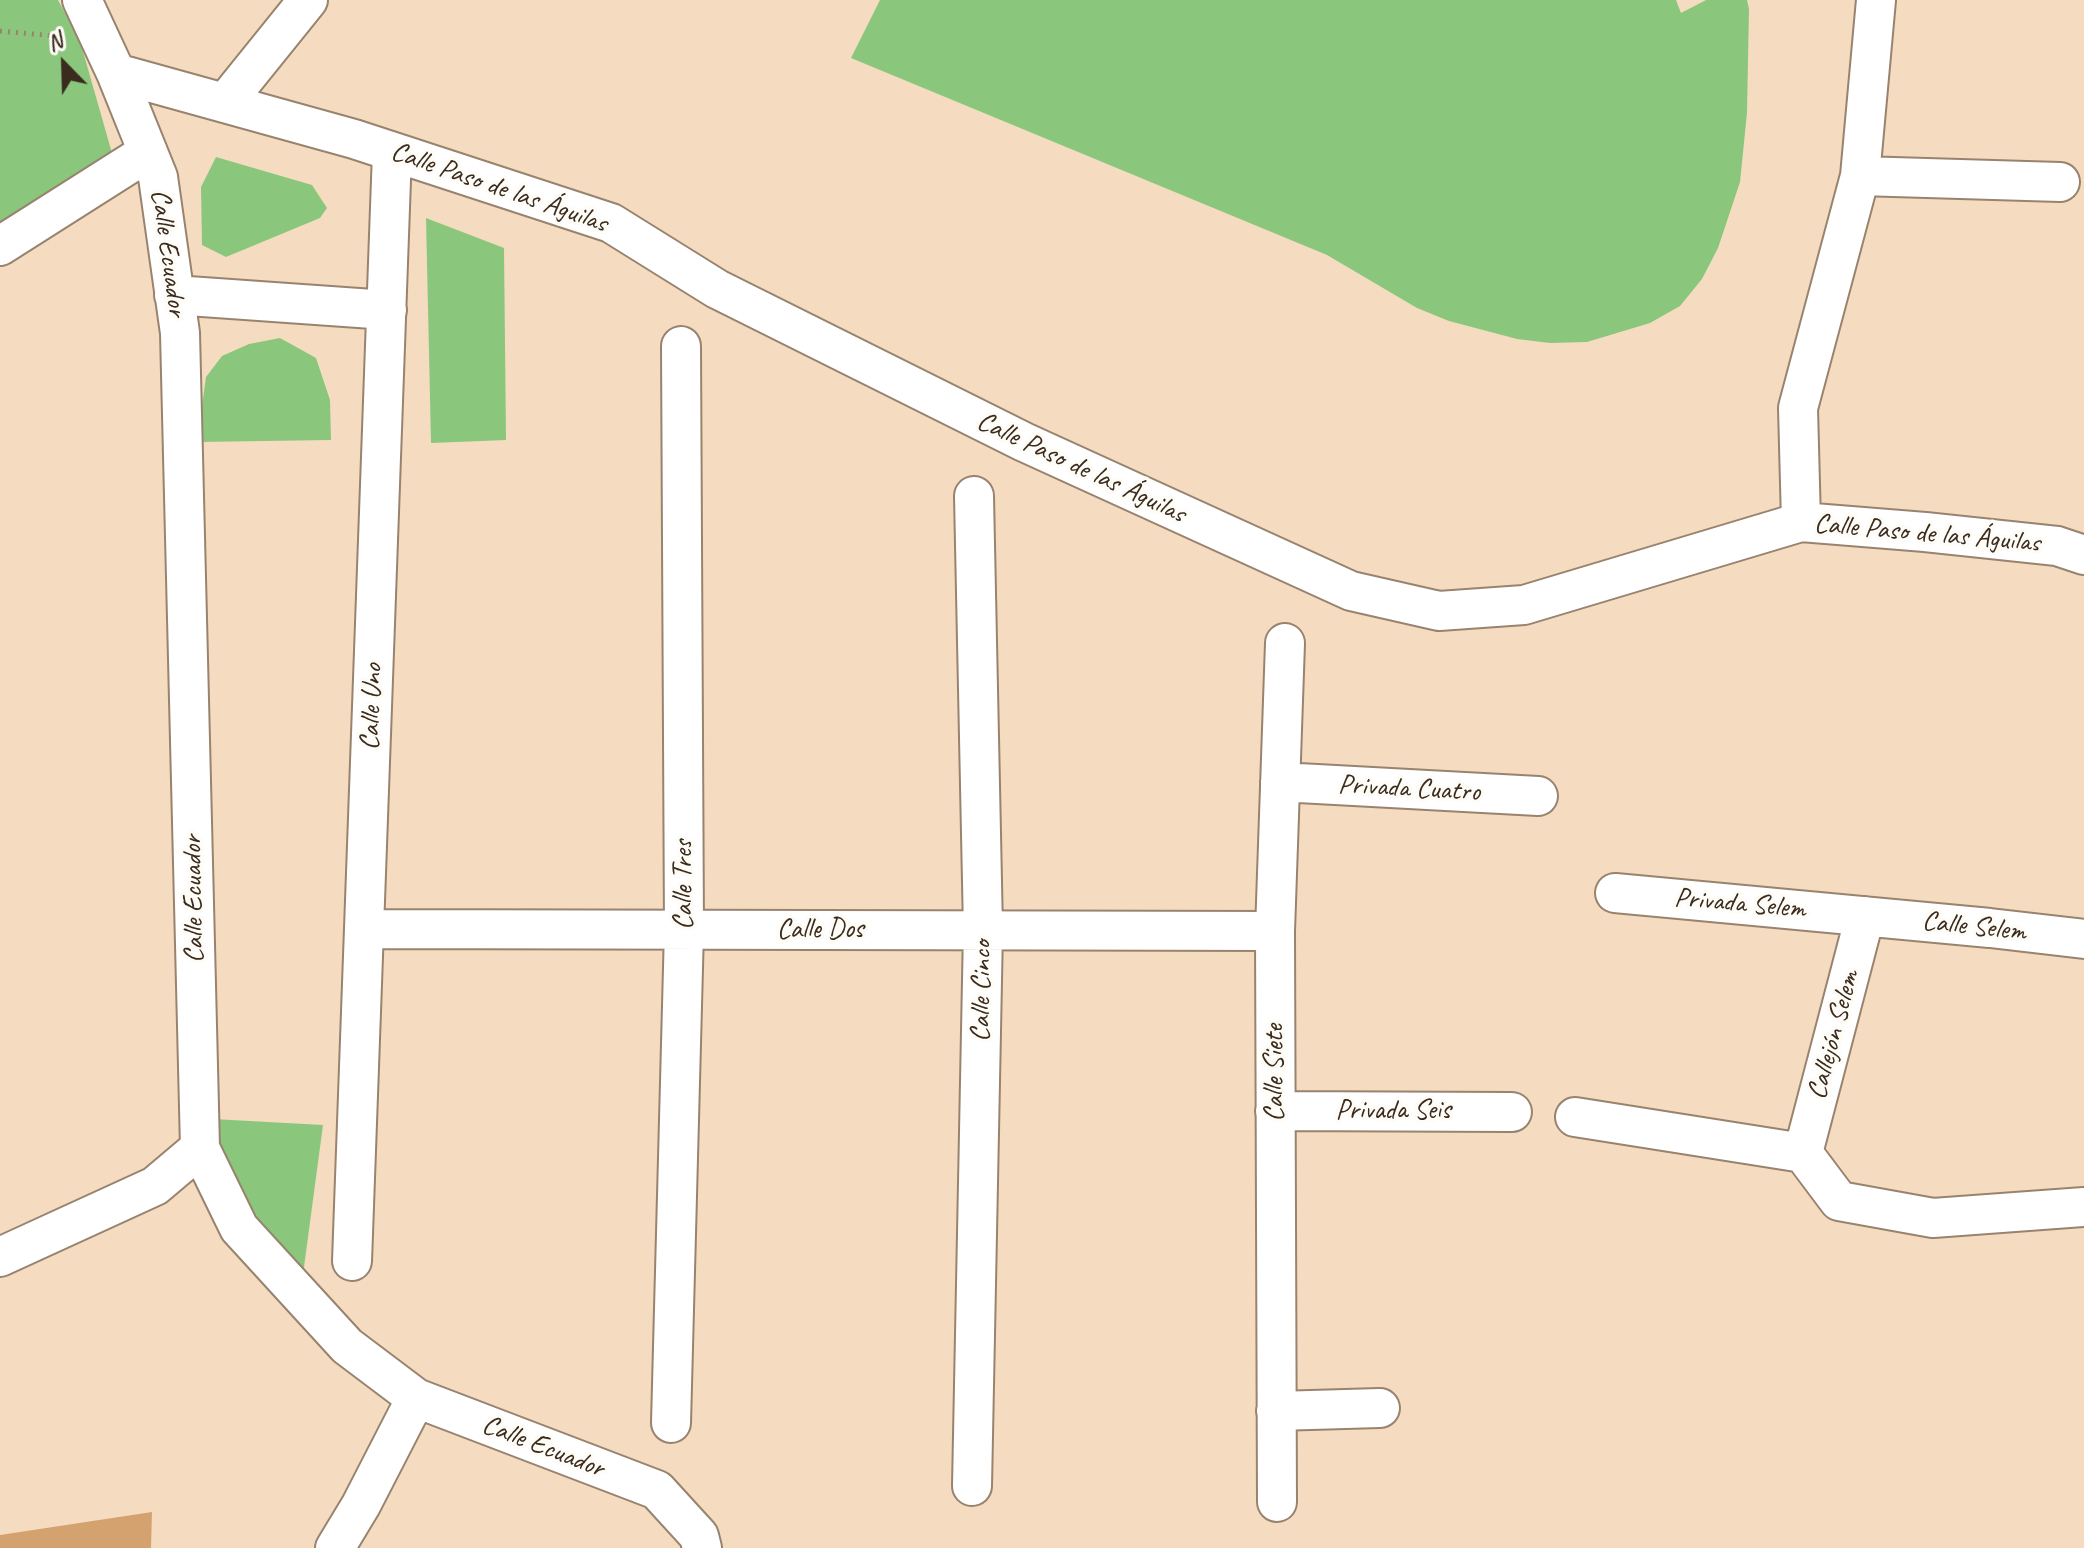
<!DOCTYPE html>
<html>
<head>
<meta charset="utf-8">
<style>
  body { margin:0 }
  #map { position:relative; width:2084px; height:1548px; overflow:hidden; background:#f5dcc0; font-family:Caveat,sans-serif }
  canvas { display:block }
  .north { position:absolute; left:24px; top:24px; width:80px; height:80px; -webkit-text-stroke:6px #fdfcf7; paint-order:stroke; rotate:337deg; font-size:22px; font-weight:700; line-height:32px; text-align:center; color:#3b2a1e }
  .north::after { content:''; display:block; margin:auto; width:28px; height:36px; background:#3b2a1e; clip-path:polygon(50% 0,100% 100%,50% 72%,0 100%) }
</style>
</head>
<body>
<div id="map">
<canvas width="2084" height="1548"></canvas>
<div class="north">N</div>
</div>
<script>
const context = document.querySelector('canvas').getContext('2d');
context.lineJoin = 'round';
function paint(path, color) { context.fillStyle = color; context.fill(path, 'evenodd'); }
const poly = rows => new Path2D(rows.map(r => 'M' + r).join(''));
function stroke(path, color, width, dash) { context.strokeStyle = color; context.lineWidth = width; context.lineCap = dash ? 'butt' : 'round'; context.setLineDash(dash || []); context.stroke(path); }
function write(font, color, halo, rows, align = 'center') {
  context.font = font + ' Caveat,sans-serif'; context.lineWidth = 7; context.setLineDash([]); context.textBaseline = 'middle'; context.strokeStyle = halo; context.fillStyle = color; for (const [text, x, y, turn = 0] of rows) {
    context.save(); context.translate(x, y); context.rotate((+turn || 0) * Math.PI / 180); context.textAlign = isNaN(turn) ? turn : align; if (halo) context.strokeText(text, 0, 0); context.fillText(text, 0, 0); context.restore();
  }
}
paint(poly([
  [0,0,58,0,80,41,112,153,0,222],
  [880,0,1676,0,1681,13,1706,0,1747,0,1749,9,1747,113,1740,182,1718,248,1702,279,1680,306,1650,323,1587,342,1550,343,1517,339,1449,321,1417,308,1327,255,851,58],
  [216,157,312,185,327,208,320,218,226,257,202,245,201,187],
  [426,218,504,248,506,440,431,443],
  [280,338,316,358,330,400,331,440,197,442,206,377,222,356,249,344],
  [213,1119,323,1125,302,1282,243,1217,211,1149]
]), '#8ac77d');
paint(poly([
  [152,1512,151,1548,0,1548,0,1535]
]), '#d4a26f');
const minor = poly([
  [82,0,116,73,158,177,180,333,200,1148,239,1228,347,1346,416,1398,657,1490,699,1536,702,1548],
  [116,73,354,139,611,223,717,289,1024,442,1351,591,1439,611,1524,605,1801,522,1925,532,2057,546,2084,555],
  [225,103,308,0],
  [1860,176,2060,182],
  [0,246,148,152],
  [174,295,387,310],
  [1801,522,1798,408,1860,176,1876,0],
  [1280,782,1538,796],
  [1615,893,1990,928,2084,939],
  [364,929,1275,931],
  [1275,1111,1512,1112],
  [1575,1117,1803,1153],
  [1803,1153,1839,1201,1933,1218,2084,1207],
  [1803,1153,1865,916],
  [0,1257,155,1186,200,1148],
  [352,1261,392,152],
  [1276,1411,1380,1408],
  [671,1423,684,930,681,346],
  [972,1486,983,930,974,496],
  [1277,1502,1275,931,1285,643],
  [335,1548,361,1505,416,1398]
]);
stroke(minor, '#98836f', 42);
stroke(poly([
  [0,31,55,36]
]), '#98836f', 5, [2, 6]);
stroke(minor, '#fff', 38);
write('28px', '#3b2a1e', '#fdfcf7', [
  ["Calle Paso de las Águilas",499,188,19],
  ["Calle Ecuador",168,253,82],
  ["Calle Paso de las Águilas",1081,468,25],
  ["Calle Paso de las Águilas",1927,534,5],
  ["Calle Uno",372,707,-88],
  ["Privada Cuatro",1409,789,3],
  ["Calle Tres",684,885,-90],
  ["Calle Ecuador",194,899,-91],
  ["Privada Selem",1740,904,5],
  ["Calle Selem",1974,927,6],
  ["Calle Dos",820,930],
  ["Calle Cinco",982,991,-89],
  ["Callejón Selem",1834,1035,-75],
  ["Calle Siete",1275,1073,-90],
  ["Privada Seis",1393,1111],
  ["Calle Ecuador",543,1447,21]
]);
</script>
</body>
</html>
